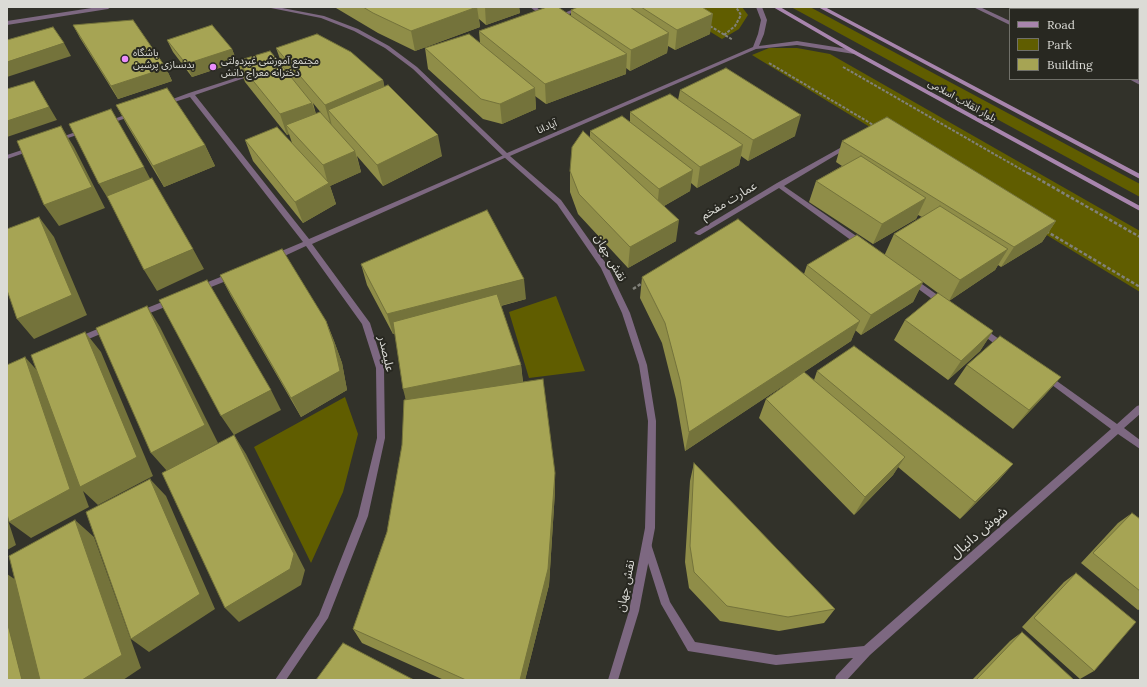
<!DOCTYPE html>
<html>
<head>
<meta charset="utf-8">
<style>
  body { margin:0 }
  #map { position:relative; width:1147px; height:687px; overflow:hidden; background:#32322a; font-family:Lora,serif }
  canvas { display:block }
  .frame { position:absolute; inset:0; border:8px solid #dbdbd6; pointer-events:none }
  .legend { position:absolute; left:1009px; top:8px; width:130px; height:72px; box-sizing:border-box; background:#282821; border:1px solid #707069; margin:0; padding:5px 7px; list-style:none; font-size:12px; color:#dbdbd6 }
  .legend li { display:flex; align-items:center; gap:8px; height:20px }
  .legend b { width:20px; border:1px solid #707069 }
</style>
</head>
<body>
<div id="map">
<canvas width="1147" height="687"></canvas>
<div class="frame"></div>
<ul class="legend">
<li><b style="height:5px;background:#a885ad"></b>Road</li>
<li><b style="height:11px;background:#605d00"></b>Park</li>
<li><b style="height:11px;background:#a6a454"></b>Building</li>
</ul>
</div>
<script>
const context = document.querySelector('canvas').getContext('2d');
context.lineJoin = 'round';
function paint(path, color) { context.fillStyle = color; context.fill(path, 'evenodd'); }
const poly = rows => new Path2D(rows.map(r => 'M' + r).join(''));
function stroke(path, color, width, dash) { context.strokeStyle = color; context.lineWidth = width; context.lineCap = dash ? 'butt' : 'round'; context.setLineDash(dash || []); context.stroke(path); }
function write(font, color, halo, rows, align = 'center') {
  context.font = font + ' Lora,"Noto Sans Arabic",serif'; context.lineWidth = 4; context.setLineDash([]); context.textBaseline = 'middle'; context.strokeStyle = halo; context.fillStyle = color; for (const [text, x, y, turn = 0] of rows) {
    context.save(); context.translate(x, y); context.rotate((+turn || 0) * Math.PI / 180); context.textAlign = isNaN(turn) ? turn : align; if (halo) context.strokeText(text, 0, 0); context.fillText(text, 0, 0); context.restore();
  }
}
paint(poly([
  [670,7,742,7,748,15,739,29,722,39],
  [791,7,810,7,1140,184,1140,197],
  [769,48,797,48,830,54,1140,231,1140,292,752,55],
  [556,296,585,371,529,378,509,312],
  [345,397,358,434,343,492,311,563,254,447]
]), '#605d00');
stroke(poly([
  [1138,18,1140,17],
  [710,26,733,40],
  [724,35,735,26,741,15,736,7],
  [1138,44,1140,45],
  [769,63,875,126],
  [843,67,1029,174]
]), '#81817a', 2, [3, 1.5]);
stroke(poly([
  [1028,173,1140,237],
  [1046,231,1140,287],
  [633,289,644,282]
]), '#81817a', 2.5, [3.5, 2]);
paint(poly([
  [973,7,980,7,1010,21,1010,25,973,7],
  [1129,79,1136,79,1140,81,1140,85,1129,79]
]), '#7d6881');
paint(poly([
  [530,7,536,7,548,16,543,17,530,7],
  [579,7,587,7,559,18,554,17,579,7],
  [251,73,256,74,195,95,309,239,504,155,508,155,509,156,312,244,370,323,384,368,385,438,368,516,328,618,286,680,275,680,319,615,358,516,377,438,376,368,362,324,306,246,278,259,272,259,271,257,272,255,303,242,190,97,165,105,162,103,189,93,251,73],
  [133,112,135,113,135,115,106,125,103,123,133,112],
  [84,129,87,131,86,132,59,141,56,139,84,129],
  [849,143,852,145,851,146,784,186,865,242,866,244,865,246,859,246,779,188,700,235,698,235,694,233,777,183,849,143],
  [31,147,33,148,33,150,7,159,7,155,31,147],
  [233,272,237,275,236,277,201,291,197,288,198,286,233,272],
  [912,277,946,301,947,303,946,305,940,305,909,282,908,280,912,277],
  [172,298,175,299,176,301,175,303,140,317,136,314,137,312,172,298],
  [107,325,111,328,110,330,79,343,76,342,75,340,76,338,107,325],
  [982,327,1006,344,1007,346,1006,348,1000,348,979,332,978,330,979,328,982,327],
  [1047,374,1117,424,1137,406,1140,405,1140,414,1124,428,1140,440,1140,449,1118,434,870,655,847,680,835,680,836,676,853,658,776,665,688,651,661,604,642,544,644,541,647,539,650,541,670,602,695,642,776,655,864,646,1111,429,1044,379,1043,377,1044,375,1047,374]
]), '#7d6881');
paint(poly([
  [98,7,111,7,108,9,7,25,7,21,98,7],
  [266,7,277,7,324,16,358,29,389,46,417,67,507,153,753,47,758,34,761,20,756,7,762,7,767,20,764,34,759,46,797,41,854,50,857,52,854,54,797,45,756,49,510,156,561,200,607,265,630,313,647,365,656,421,655,528,639,611,618,680,608,680,629,611,645,528,648,421,639,365,622,313,601,268,557,204,504,157,413,69,385,48,354,31,321,18,266,7]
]), '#7d6881');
paint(poly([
  [773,7,780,7,856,51,1140,206,1140,211,852,53,773,7],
  [818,7,825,7,1140,174,1140,179,818,7]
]), '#a885ad');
paint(poly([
  [335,7,519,7,520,13,486,25,479,19,480,27,415,51,378,33,336,8],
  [578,7,702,7,710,34,675,50,668,46,667,53,630,71,626,68,626,74,546,104,535,96,536,109,502,124,483,119,428,69,425,48,480,43,479,31,571,16,571,10],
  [73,25,166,68,172,81,118,99,80,38],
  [167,40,232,49,237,62,192,77,173,52],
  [276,48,383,80,384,86,442,156,383,186,357,156,361,172,330,186,336,204,303,223,253,161,245,140,292,143,289,134,287,135,245,82,237,61,283,67],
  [313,103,322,114,316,114],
  [680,90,795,136,748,161,741,156,739,165,697,188,691,183,690,191,664,206,676,241,628,268,578,214,570,192,570,171,590,138,590,131,630,122,630,112,678,100],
  [116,105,205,145,215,166,164,187,127,125],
  [842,141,1056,221,1042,242,1001,267,998,265,995,270,949,301,993,331,980,351,948,380,894,340,905,320,938,293,923,282,913,302,861,335,855,330,851,341,804,372,814,380,817,371,1013,464,997,482,960,519,898,467,893,475,854,515,759,418,766,399,795,378,685,451,676,399,662,343,640,298,642,277,804,274,807,265,885,254,894,234,922,217,918,215,916,219,873,244,809,202,816,181,842,166,836,162],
  [361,264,526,299,501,306,521,365,523,382,555,491,549,585,525,680,444,680,362,643,353,629,387,532,402,445,406,400,395,333,393,334,367,285],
  [220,275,326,321,334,341,342,363,347,390,301,417,231,296],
  [967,365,1061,377,1044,396,1013,429,954,384],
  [694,463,835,609,824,623,779,631,720,621,689,588,685,562,690,481],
  [1132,513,1140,519,1140,609,1138,610,1081,563,1118,523],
  [1076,573,1094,671,1080,679,1022,627,1064,582],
  [1022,632,1074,680,972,680,1010,641]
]), '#8f8d48');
paint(poly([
  [477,7,480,27,415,51,411,31],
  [485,7,519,7,520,13,486,25],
  [713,14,710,34,675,50,677,30],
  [669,33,667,53,630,71,631,50],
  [64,43,71,56,7,77,7,62],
  [232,49,237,62,192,77,186,64],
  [627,54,626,74,546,104,545,84],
  [166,68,172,81,118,99,111,86],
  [383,80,388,101,328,110,332,126,331,126,325,105],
  [34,81,57,120,7,137,7,121],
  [535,88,536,109,502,124,500,104],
  [312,103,319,123,286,125,289,134,287,135,280,114],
  [801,115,795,136,748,161,753,140],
  [61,126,74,147,105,208,59,226,44,205],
  [438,135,442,156,383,186,377,165],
  [205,145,215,166,164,187,153,166],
  [743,145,739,165,697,188,700,167],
  [355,151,361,172,330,186,336,204,303,223,295,202,328,184,323,165],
  [144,167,155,188,112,205,99,184],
  [693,170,690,191,657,210,659,189],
  [926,198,916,219,873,244,882,224],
  [39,217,54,237,87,315,34,339,17,319],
  [679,220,676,241,628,268,630,247],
  [1056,221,1042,242,1001,267,1014,247],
  [193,249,204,269,157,291,144,270],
  [1008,249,995,270,949,301,960,280],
  [524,279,526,299,393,334,387,314],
  [923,282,913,302,861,335,871,315],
  [147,306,160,327,218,443,167,471,151,453],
  [326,321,334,341,342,363,347,390,301,417,291,398],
  [860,321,851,341,685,451,689,432],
  [993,331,980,351,948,380,961,361],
  [85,332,101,352,153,476,98,505,83,491,89,507,31,538,9,522,25,357,43,377],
  [521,365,523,385,408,408,403,389],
  [1061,377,1044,396,1013,429,1029,410],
  [271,390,281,410,234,435,221,416],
  [234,435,246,454,305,570,301,585,239,622,225,608],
  [905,457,893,475,854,515,865,497],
  [1013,464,997,482,960,519,975,502],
  [555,473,555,491,549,585,525,680,520,680],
  [150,479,166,496,215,609,149,652,131,639],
  [7,517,16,545,7,550],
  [75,520,94,537,141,668,123,680,82,680],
  [7,574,16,580,43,680,22,680,7,621]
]), '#74733b');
const building = poly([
  [363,7,477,7,411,31,373,13,363,7],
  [547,7,558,7,627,54,545,84,479,31,547,7],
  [578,7,630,7,669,33,631,50,571,10,578,7],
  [641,7,702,7,713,14,677,30,641,7],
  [133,20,166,68,111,86,73,25,133,20],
  [212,25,232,49,186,64,167,40,212,25],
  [53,27,64,43,7,62,7,40,53,27],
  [317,34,351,52,383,80,325,105,276,48,317,34],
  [469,34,535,88,500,104,481,99,425,48,469,34],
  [270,51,312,103,280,114,237,61,270,51],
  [726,68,801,115,753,140,680,90,726,68],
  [34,81,49,107,7,121,7,89,34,81],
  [388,85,438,135,377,165,328,110,388,85],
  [167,88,205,145,153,166,116,105,167,88],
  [670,94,743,145,700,167,630,112,670,94],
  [111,109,144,167,99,184,69,124,111,109],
  [320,112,355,151,323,165,286,125,320,112],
  [622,116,693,170,659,189,590,131,622,116],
  [887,117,1056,221,1014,247,842,141,887,117],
  [61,126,92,187,44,205,17,141,61,126],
  [277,127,329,183,295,202,245,140,277,127],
  [583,131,679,220,630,247,579,194,570,171,572,147,583,131],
  [861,156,926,198,882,224,816,181,861,156],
  [152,178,193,249,144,270,107,196,152,178],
  [940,206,1008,249,960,280,894,234,940,206],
  [487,210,524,279,387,314,361,264,487,210],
  [39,217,72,295,17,319,7,290,7,229,39,217],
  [738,219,860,321,689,432,680,380,665,323,642,277,738,219],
  [857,235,923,282,871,315,807,265,857,235],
  [282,249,326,321,334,344,340,371,291,398,220,275,282,249],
  [207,280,271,390,221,416,159,300,207,280],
  [938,293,993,331,961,361,905,320,938,293],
  [497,294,521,365,403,389,393,322,497,294],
  [147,306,205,425,151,453,96,328,147,306],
  [85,332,137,457,80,487,31,355,85,332],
  [1000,336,1061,377,1029,410,967,365,1000,336],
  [854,346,1013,464,975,502,817,371,854,346],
  [25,357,70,489,9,522,7,514,7,365,25,357],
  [804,372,905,457,865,497,766,399,804,372],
  [543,379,555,473,548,569,520,680,466,680,353,629,387,532,402,445,404,400,543,379],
  [234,435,294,554,290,569,225,608,162,473,234,435],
  [694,463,835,609,788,617,727,606,694,572,690,546,694,463],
  [150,479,200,594,131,639,86,512,150,479],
  [1132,513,1140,519,1140,591,1093,553,1132,513],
  [75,520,122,655,82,680,40,680,9,556,75,520],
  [1076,573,1136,622,1094,671,1034,618,1076,573],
  [7,621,22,680,7,680,7,621],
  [1022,632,1074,680,976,680,1022,632],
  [343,643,414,680,316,680,343,643]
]);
paint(building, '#a6a454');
stroke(building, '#74733b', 1);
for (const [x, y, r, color] of [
  [125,59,4,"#eb8dfc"],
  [213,67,4,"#eb8dfc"]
]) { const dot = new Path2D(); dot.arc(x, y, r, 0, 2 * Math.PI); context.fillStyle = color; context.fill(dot); stroke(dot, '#282821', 1.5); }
write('10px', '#dbdbd6', '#282821', [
  ["باشگاه",133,53],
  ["بدنسازی پرشین",133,65],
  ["مجتمع آموزشی غیردولتی",221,61],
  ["دخترانه معراج دانش",221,73]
], 'left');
write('10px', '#dbdbd6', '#282821', [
  ["بلوار انقلاب اسلامی",962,101,29],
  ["آپادانا",547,127,-23]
]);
write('12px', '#dbdbd6', '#282821', [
  ["عمارت مفخم",729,201,-31],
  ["نقش جهان",610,258,60],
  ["علیصدر",386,354,77],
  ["نقش جهان",626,586,-79]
]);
write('14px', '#dbdbd6', '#282821', [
  ["شوش دانیال",979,533,-41]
]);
</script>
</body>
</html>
